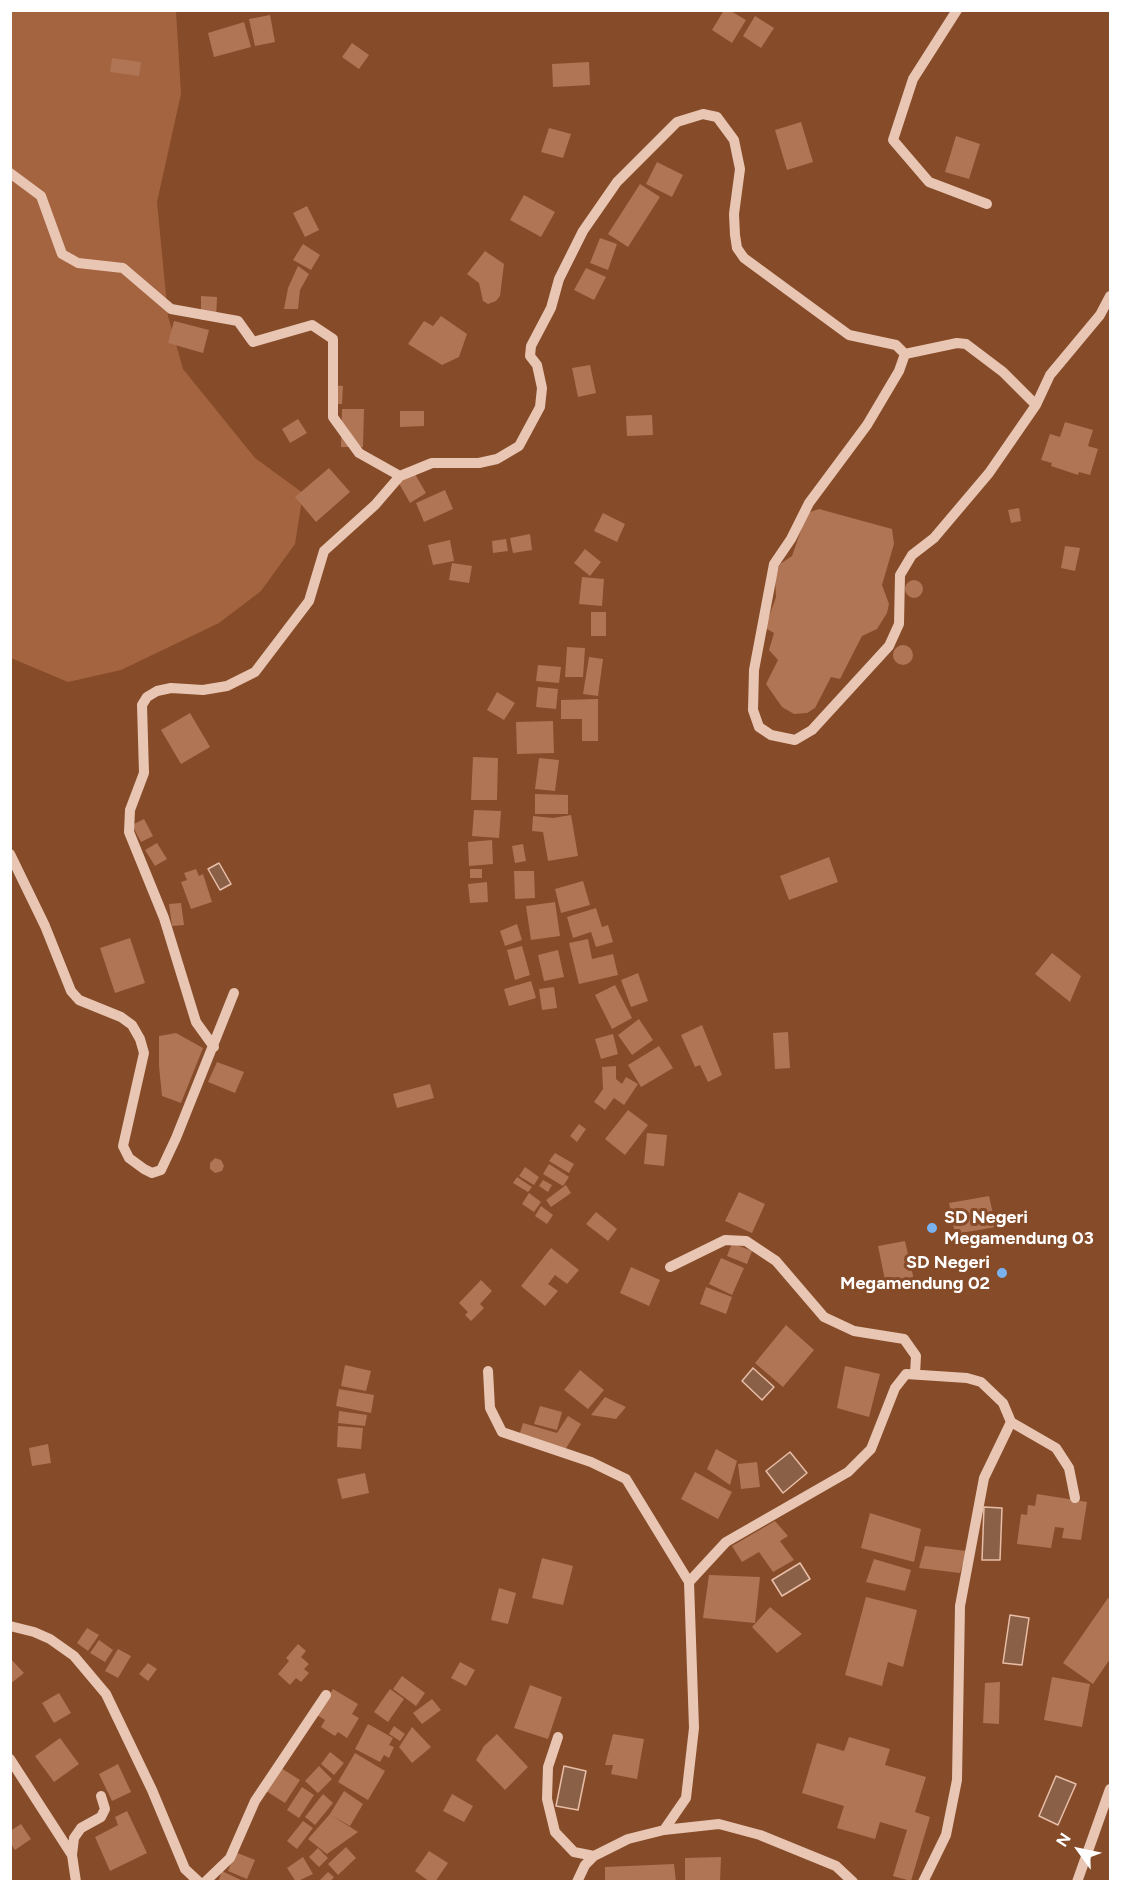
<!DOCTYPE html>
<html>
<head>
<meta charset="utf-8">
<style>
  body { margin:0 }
  #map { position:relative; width:1121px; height:1892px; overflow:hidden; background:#864b28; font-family:Figtree,sans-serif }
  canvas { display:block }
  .frame { position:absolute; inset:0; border:12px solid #fff; pointer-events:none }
  .north { position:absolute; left:1049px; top:1820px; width:60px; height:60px; -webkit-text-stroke:4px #864b28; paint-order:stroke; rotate:303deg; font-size:16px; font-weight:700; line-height:24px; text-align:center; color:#fff }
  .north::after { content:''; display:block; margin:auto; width:21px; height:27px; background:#fff; clip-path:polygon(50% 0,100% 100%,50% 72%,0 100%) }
</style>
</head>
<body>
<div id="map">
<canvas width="1121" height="1892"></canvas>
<div class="frame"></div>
<div class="north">N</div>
</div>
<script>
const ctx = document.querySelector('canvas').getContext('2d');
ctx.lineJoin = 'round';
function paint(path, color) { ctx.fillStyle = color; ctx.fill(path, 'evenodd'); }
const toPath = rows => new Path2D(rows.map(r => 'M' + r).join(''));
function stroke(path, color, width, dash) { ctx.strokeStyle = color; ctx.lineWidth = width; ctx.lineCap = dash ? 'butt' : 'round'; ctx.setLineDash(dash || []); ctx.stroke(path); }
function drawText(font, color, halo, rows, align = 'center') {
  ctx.font = font + ' Figtree,sans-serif'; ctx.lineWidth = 6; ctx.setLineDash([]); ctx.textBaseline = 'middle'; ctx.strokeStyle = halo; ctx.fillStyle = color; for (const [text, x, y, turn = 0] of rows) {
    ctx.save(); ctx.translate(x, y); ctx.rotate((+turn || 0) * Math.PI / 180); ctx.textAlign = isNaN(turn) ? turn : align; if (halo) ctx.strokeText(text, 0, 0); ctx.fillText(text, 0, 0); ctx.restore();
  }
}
paint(toPath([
  [10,11,176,11,181,94,157,202,168,316,183,369,255,458,303,493,295,544,261,591,219,623,121,670,68,682,11,658]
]), '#a46440');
const water = toPath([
  [219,863,231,884,220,890,208,869,219,863],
  [753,1368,774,1387,762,1400,742,1381,753,1368],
  [790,1452,807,1473,783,1493,766,1471,790,1452],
  [984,1507,1002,1508,1000,1560,982,1560,984,1507],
  [800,1563,810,1579,782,1596,772,1580,800,1563],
  [1010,1615,1029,1618,1022,1665,1003,1663,1010,1615],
  [564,1766,586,1771,578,1810,556,1806,564,1766],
  [1056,1776,1076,1784,1058,1825,1039,1816,1056,1776]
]);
paint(water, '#8a6047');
stroke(water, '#e8bea8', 1.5);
paint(toPath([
  [724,10,729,10,746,20,732,43,712,30],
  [270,15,275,42,255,46,249,19],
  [755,16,774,28,761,48,743,36],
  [244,22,251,47,214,57,208,33],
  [352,43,369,55,359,69,342,57],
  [112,58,141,62,139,76,110,72],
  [589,62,590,85,553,87,552,64],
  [801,122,813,162,787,170,775,130],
  [549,128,571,134,563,158,541,152],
  [956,136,980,144,969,179,945,172],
  [657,162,683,175,672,197,646,184],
  [640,184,660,197,628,247,608,234],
  [524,195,555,212,541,237,510,220],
  [307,206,319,230,305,237,293,213],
  [600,238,617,244,608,270,590,263],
  [303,244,320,255,311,270,293,260],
  [485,251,504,264,500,296,496,301,488,304,483,301,479,283,467,274],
  [298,266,309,274,300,290,298,309,284,309,288,288],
  [586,268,606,277,594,300,574,290],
  [201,296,217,297,216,320,201,320],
  [441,316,467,334,459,357,442,365,408,344,424,321,433,326],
  [174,321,209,330,203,353,168,343],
  [590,365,596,393,578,397,572,368],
  [333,385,343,386,342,404,331,404],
  [342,409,364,409,363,447,341,447],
  [400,411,424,411,424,426,400,427],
  [652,415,653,435,627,436,626,416],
  [298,419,307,433,290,443,282,429],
  [1065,422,1093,430,1088,446,1098,449,1090,475,1079,472,1078,475,1051,466,1052,463,1041,460,1050,434,1060,437],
  [329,468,350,492,316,522,295,497],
  [412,469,426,493,410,503,396,478],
  [445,490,453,509,424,522,416,503],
  [1019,508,1021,521,1011,523,1008,510],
  [819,509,892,529,894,544,882,585,889,604,887,613,877,629,862,636,840,679,831,677,815,708,807,713,794,714,782,707,766,684,778,660,769,650,774,633,765,628,776,597,775,578,780,564,792,556,807,513],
  [603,513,625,524,617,542,594,531],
  [530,534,532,550,513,553,510,538],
  [506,539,508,551,493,553,492,541],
  [450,540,454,561,433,565,428,545],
  [1065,546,1080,548,1075,571,1061,568],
  [585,549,601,562,590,576,574,563],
  [452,563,472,566,469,583,449,580],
  [582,577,604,579,602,606,579,604],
  '905 589a9 9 0 1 1 18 0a9 9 0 1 1-18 0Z',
  [591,612,606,612,606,636,591,636],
  '893 655a10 10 0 1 1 20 0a10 10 0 1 1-20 0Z',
  [567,647,585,648,583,677,565,677],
  [589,657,603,659,598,696,583,694],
  [538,665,561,667,559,683,536,681],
  [538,687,558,689,556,709,536,707],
  [497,692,515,703,504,720,487,710],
  [598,699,598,741,582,741,582,719,561,719,561,700],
  [190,713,210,747,181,764,161,730],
  [553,721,554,753,517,754,516,722],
  [473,757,498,758,497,800,471,800],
  [539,758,559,760,555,791,535,789],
  [535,794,568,795,568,814,535,814],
  [474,810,501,811,499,838,472,836],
  [571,815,578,856,548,861,543,832,532,831,533,816,553,818],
  [144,819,153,836,141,842,132,825],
  [492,840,493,864,469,866,468,842],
  [157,843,167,859,155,866,145,850],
  [523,844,526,861,515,863,512,846],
  [829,857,838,882,789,900,780,876],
  [196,869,199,876,203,874,212,902,191,909,181,882,187,880,184,873],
  [470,869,482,869,482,878,470,878],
  [514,871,534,871,535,898,515,899],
  [583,881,590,905,561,913,555,889],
  [487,882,488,902,470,903,468,884],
  [555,902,560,936,531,940,526,906],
  [181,903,184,925,172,926,169,904],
  [596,908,602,927,608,925,613,942,596,947,591,932,573,938,567,917],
  [517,924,522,940,505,946,500,931],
  [130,938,145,983,115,993,100,948],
  [588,939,592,959,613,954,618,975,579,984,569,943],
  [522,946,530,975,515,980,507,950],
  [558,950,564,977,544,981,538,955],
  [1052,953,1081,976,1070,1002,1035,974],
  [638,973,648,1001,631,1007,621,980],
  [531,981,536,998,509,1006,504,989],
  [615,985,632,1018,612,1029,595,995],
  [554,987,557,1008,542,1010,539,989],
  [639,1019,653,1040,632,1055,618,1035],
  [702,1025,722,1075,708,1082,700,1065,695,1067,681,1035],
  [788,1032,790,1068,775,1069,773,1033],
  [176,1033,203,1048,181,1103,162,1096,159,1066,159,1036],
  [613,1034,618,1054,601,1059,595,1039],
  [659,1046,673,1068,641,1087,628,1065],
  [217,1062,244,1072,235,1093,208,1082],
  [616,1066,616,1079,622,1084,626,1077,638,1084,624,1105,614,1098,605,1110,594,1102,603,1089,602,1067],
  [430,1084,434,1098,397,1108,393,1094],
  [628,1110,648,1125,625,1155,605,1139],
  [579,1124,586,1129,577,1142,570,1136],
  [647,1133,667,1135,664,1166,644,1164],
  [555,1153,574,1164,569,1173,549,1161],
  [215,1158,221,1160,224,1166,222,1171,215,1173,210,1169,210,1163],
  [549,1164,569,1177,563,1186,543,1174],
  [525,1167,539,1177,534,1185,519,1176],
  [517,1177,532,1187,528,1192,513,1183],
  [543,1180,552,1185,548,1192,539,1186],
  [566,1185,571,1193,551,1207,546,1200],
  [739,1192,765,1204,752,1233,725,1221],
  [529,1193,541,1202,534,1212,522,1204],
  [989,1196,996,1227,955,1234,949,1203],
  [541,1206,553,1215,547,1224,535,1216],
  [596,1212,617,1229,608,1241,586,1224],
  [905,1241,914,1280,886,1285,878,1246],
  [732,1243,752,1251,747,1264,727,1256],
  [551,1248,579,1270,567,1284,555,1275,548,1284,558,1291,545,1306,521,1286],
  [721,1258,744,1268,732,1295,709,1284],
  [631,1267,660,1280,649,1306,620,1293],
  [481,1280,492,1291,480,1304,484,1308,471,1321,465,1315,468,1312,459,1303],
  [706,1287,732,1297,726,1314,700,1304],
  [786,1325,814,1350,783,1387,755,1363],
  [345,1365,371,1371,366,1391,341,1386],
  [845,1366,880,1374,869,1417,837,1408],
  [580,1370,604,1390,588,1409,564,1390],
  [339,1389,374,1395,371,1413,336,1406],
  [605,1397,626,1407,616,1419,591,1415],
  [540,1406,562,1412,557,1430,534,1424],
  [339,1411,367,1415,365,1426,338,1423],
  [568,1416,581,1424,565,1450,519,1436,523,1423,557,1433],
  [338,1426,363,1428,361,1449,337,1447],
  [48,1444,51,1463,32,1466,29,1448],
  [716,1449,737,1461,730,1485,707,1469],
  [757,1462,760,1487,741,1489,738,1464],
  [695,1472,732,1492,718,1519,681,1499],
  [365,1473,369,1493,342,1499,337,1479],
  [1037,1494,1087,1502,1081,1540,1062,1538,1064,1528,1055,1527,1051,1548,1017,1544,1021,1514,1027,1515,1028,1505,1035,1506],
  [870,1513,921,1529,914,1562,861,1548],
  [775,1521,788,1536,780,1541,794,1560,773,1572,759,1552,742,1562,732,1546],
  [925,1546,967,1551,960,1573,919,1568],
  [542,1558,573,1566,563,1605,532,1598],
  [874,1559,911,1570,905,1591,866,1582],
  [709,1575,760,1577,755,1623,703,1618],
  [499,1588,516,1593,508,1624,491,1620],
  [866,1597,917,1610,903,1667,888,1662,882,1686,845,1675],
  [1108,1598,1110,1599,1110,1659,1093,1684,1063,1663],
  [770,1607,802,1634,777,1653,752,1627],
  [87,1628,99,1635,88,1651,77,1643],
  [99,1640,113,1650,105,1662,90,1653],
  [298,1644,306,1651,301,1657,309,1664,304,1669,309,1673,301,1682,296,1678,290,1685,278,1674,289,1661,286,1658],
  [118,1649,131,1656,118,1678,105,1671],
  [10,1658,24,1673,10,1684],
  [460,1662,475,1670,466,1686,451,1678],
  [148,1663,157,1669,148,1681,139,1674],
  [402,1676,425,1693,416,1706,393,1689],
  [1052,1677,1090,1684,1082,1727,1044,1720],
  [1000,1682,999,1724,983,1723,985,1683],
  [530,1685,562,1697,548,1739,514,1728],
  [333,1689,358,1704,352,1714,359,1718,347,1738,338,1732,335,1736,321,1727,325,1720,317,1715],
  [390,1689,404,1699,388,1722,374,1712],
  [59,1693,71,1713,54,1723,42,1703],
  [432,1699,441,1710,422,1724,413,1713],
  [368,1724,393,1738,389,1745,394,1747,389,1758,384,1755,380,1762,355,1749],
  [394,1726,405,1734,400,1741,389,1734],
  [412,1727,431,1747,412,1763,399,1747],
  [497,1734,528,1767,505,1790,476,1760,484,1746],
  [613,1734,644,1739,637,1779,611,1774,613,1765,605,1765],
  [849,1737,890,1749,885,1765,926,1777,915,1812,930,1817,911,1881,893,1876,907,1830,880,1822,875,1839,837,1828,844,1806,802,1793,817,1743,844,1751],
  [60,1738,79,1764,54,1782,35,1756],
  [330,1752,344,1763,334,1775,321,1764],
  [355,1753,385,1771,368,1800,338,1782],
  [118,1764,131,1792,112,1801,99,1774],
  [319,1766,332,1779,318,1793,305,1781],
  [281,1768,300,1780,285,1803,266,1791],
  [302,1787,314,1795,299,1818,287,1810],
  [344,1791,363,1804,350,1826,331,1815,358,1832,327,1854,308,1839,330,1814],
  [323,1794,333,1803,315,1825,305,1817],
  [452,1794,473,1806,464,1822,443,1811],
  [127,1811,147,1853,110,1871,95,1837,118,1825,115,1817],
  [303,1821,313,1828,297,1849,287,1841],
  [21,1824,31,1839,15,1850,10,1843,10,1831],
  [346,1847,356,1858,338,1875,328,1864],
  [318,1848,328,1858,319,1867,309,1857],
  [429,1851,448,1863,435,1882,430,1882,415,1871],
  [235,1852,255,1860,247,1879,228,1871],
  [303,1857,313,1874,296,1882,287,1868],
  [721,1857,720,1882,685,1882,685,1858],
  [674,1864,676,1882,605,1882,605,1867],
  [222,1871,245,1882,218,1882],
  [328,1872,334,1877,330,1882,318,1882]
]), '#af7555');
stroke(toPath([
  [957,10,913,79,893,140,929,182,987,204],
  [10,173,41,196,62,254,78,263,123,268,171,309,238,321,253,342,312,325,333,339,333,417,359,453,400,476],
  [905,354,957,343,966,344,1003,372,1036,405],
  [10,854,45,926,71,991,79,1000,121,1017,132,1025,140,1039,144,1053,123,1146,129,1158,144,1169,152,1173,161,1170,176,1138,234,993],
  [214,1047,196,1022,164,918,129,832,130,810,144,773,142,705,147,697,157,691,171,688,203,690,227,686,255,672,309,601,324,551,375,505,400,476,432,463,479,463,497,459,519,446,540,407,542,388,537,365,530,356,531,346,551,308,559,279,583,231,617,182,677,122,703,114,717,117,734,140,740,169,734,214,735,235,737,248,744,258,849,335,896,345,905,354,899,371,867,425,809,503,791,539,774,564,754,670,753,710,759,727,771,735,795,740,812,730,889,646,899,624,900,575,912,555,934,538,989,473,1036,405,1050,375,1100,315,1110,296],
  [670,1267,725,1240,746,1241,776,1261,824,1317,854,1331,904,1339,916,1356,915,1374],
  [488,1371,490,1408,502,1432,591,1462,626,1479,689,1582],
  [10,1626,34,1632,50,1639,74,1656,106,1694,152,1790,185,1869,199,1882],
  [558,1737,548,1767,547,1799,555,1832,574,1852,594,1856],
  [10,1759,72,1855],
  [664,1830,686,1798,694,1728,689,1582,726,1542,848,1472,871,1449,895,1388,906,1374,967,1378,981,1382,1003,1403,1011,1422,1056,1448,1069,1468,1075,1498],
  [76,1882,72,1855,74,1838,81,1828,101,1817,105,1809,101,1796],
  [205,1882,230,1858,255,1801,326,1695],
  [577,1882,585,1865,594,1856,628,1839,664,1830,719,1824,760,1835,836,1866,853,1882],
  [923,1882,946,1835,957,1780,960,1606,984,1478,1011,1422],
  [1077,1882,1110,1789]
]), '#e8c6b3', 10);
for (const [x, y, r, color] of [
  [932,1228,6,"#7ab2ef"],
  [1002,1273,6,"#7ab2ef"]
]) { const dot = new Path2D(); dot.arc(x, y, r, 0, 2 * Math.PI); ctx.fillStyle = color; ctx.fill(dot); stroke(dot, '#864b28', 2); }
drawText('bold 18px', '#fff', '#864b28', [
  ["SD Negeri",944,1218],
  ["Megamendung 03",944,1239],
  ["SD Negeri",990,1263,"right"],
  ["Megamendung 02",990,1284,"right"]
], 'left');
</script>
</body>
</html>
